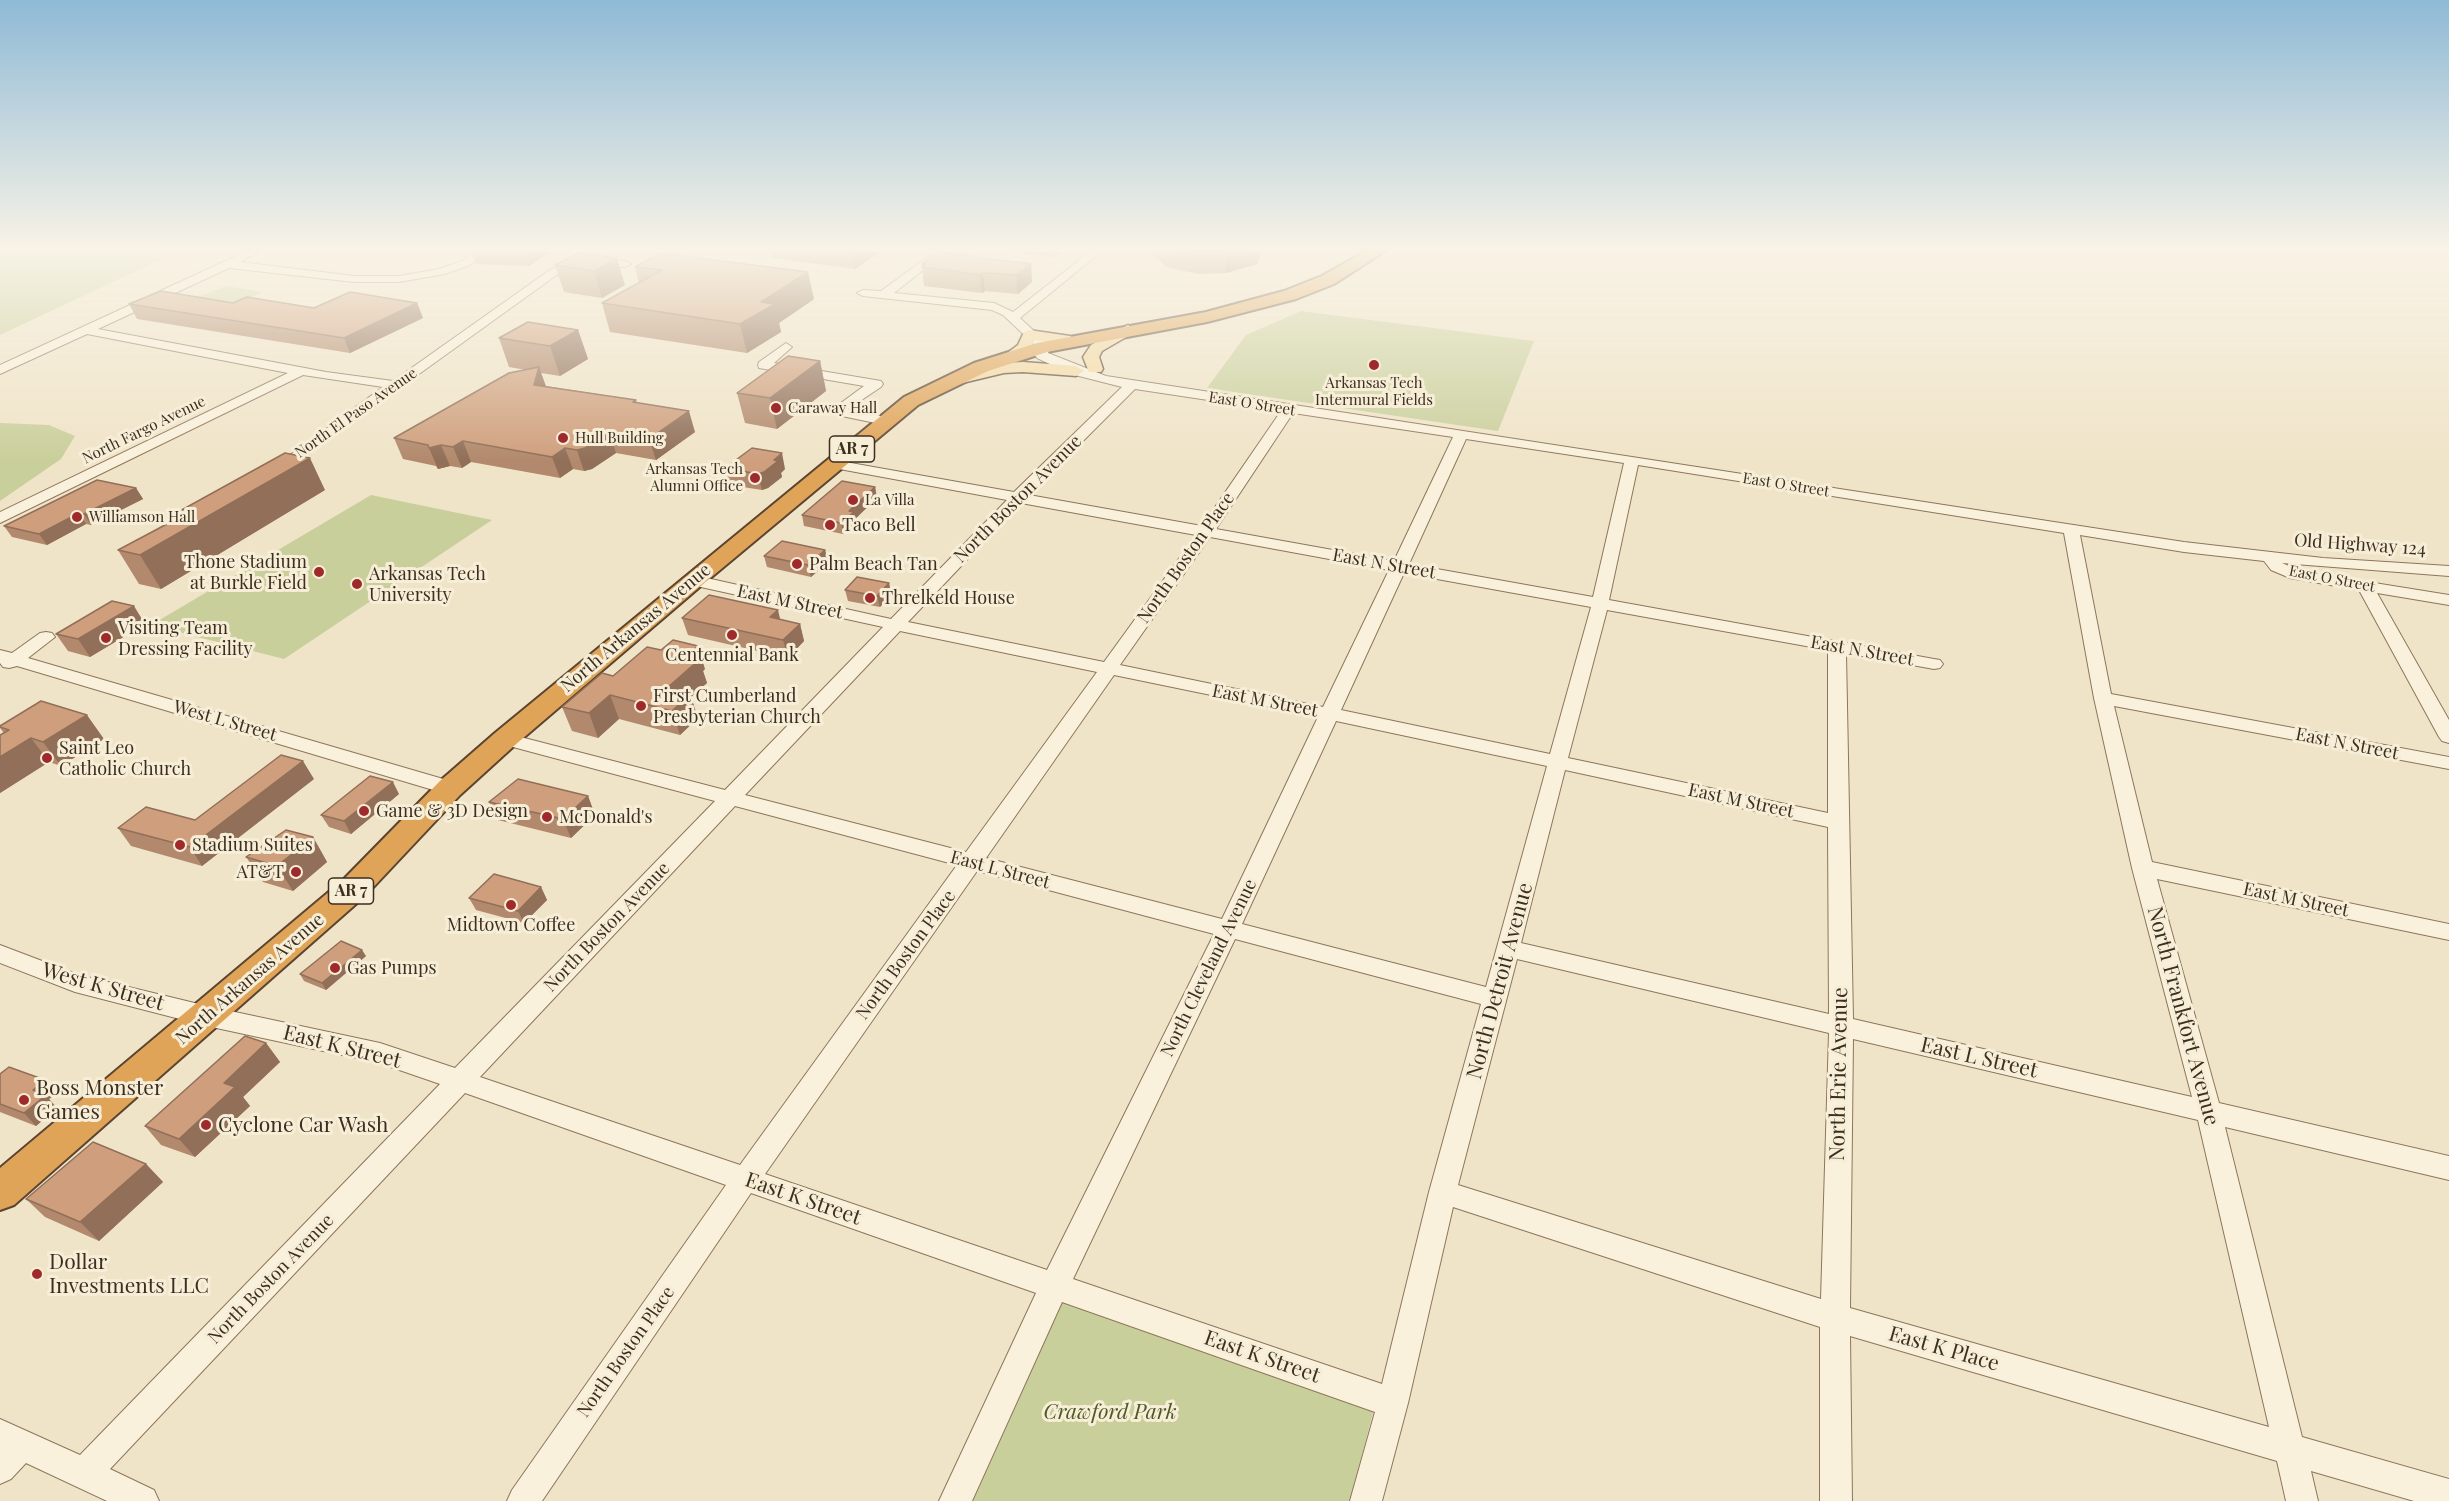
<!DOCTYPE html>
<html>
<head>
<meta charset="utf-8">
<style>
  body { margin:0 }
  canvas { display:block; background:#f0e4c8 }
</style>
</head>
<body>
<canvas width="2449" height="1501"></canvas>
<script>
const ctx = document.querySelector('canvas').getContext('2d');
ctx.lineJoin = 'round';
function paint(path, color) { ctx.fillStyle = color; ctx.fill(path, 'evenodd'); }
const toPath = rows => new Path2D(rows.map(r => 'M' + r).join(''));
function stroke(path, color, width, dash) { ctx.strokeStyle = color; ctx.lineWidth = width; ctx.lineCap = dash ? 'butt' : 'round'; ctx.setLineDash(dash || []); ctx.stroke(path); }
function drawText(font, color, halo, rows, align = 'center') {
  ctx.font = font + ' "Playfair Display",serif'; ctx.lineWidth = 6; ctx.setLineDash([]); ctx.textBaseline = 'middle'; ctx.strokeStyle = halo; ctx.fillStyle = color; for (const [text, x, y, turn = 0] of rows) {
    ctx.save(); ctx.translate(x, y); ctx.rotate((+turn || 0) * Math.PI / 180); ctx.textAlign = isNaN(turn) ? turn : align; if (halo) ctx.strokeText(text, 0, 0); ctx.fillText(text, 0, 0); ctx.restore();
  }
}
paint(toPath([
  [0,251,179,251,0,335],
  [226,286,263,292,236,304,198,297],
  [1301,311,1534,341,1498,431,1207,388,1246,335],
  [0,423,49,425,75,436,61,459,0,501],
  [371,495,492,520,284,659,151,625],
  [1062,1302,1374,1409,1350,1501,970,1501]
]), '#c9cf9b');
const minor = toPath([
  [247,251,260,251,240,262,354,276,399,276,439,269,462,261,478,251,490,251,470,265,445,274,399,282,354,282,229,268,98,329,326,372,393,381,550,270,580,258,625,261,631,264,625,267,581,264,558,274,294,464,284,464,282,461,383,387,303,375,0,523,0,512,288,373,87,334,0,374,0,365,247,251],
  [936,251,947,251,894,293,994,303,1013,312,1091,251,1102,251,1020,318,1048,344,1050,347,1048,353,1106,376,2184,542,2323,558,2449,566,2449,576,2282,563,2300,571,2449,595,2449,605,2377,593,2449,720,2449,743,2442,741,2439,737,2359,590,2290,578,2271,570,2264,561,2184,552,2080,535,2111,694,2449,757,2449,769,2114,706,2152,862,2449,924,2449,940,2157,879,2219,1103,2449,1156,2449,1180,2225,1127,2302,1437,2449,1479,2449,1501,2414,1501,2311,1471,2318,1501,2286,1501,2277,1461,1850,1336,1852,1501,1820,1501,1820,1327,1453,1207,1408,1403,1382,1501,1350,1501,1375,1412,1062,1302,972,1501,939,1501,1036,1293,751,1193,542,1501,507,1501,512,1490,726,1185,465,1093,110,1469,154,1490,159,1501,107,1501,26,1463,11,1479,0,1484,0,1419,80,1455,440,1084,379,1063,207,1026,75,992,0,963,0,945,79,975,207,1006,380,1043,455,1068,715,801,498,743,495,739,498,735,505,733,725,790,883,627,687,584,685,580,687,576,693,575,891,619,1007,500,834,468,829,467,827,464,829,461,834,460,1014,492,1122,387,1071,374,1037,358,1035,355,1037,347,1003,315,992,310,863,296,857,293,863,290,881,291,936,251],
  [1135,389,1281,411,1202,526,1029,495,1135,389],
  [1293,413,1453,437,1394,561,1216,529,1293,413],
  [1466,439,1624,463,1593,597,1409,564,1466,439],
  [1638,465,2064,533,2094,698,2132,868,2192,1097,1853,1019,1846,653,1934,669,1940,668,1943,664,1940,660,1934,659,1609,600,1638,465],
  [1021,503,1196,535,1104,662,908,622,1021,503],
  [1210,537,1389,570,1323,707,1120,665,1210,537],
  [1404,573,1591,607,1550,754,1341,710,1404,573],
  [1607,610,1828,650,1828,813,1568,758,1607,610],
  [900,631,1097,672,966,852,745,795,900,631],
  [1114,675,1318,717,1222,919,986,858,1114,675],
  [1336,721,1547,766,1486,987,1242,924,1336,721],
  [1565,770,1828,827,1829,1014,1521,943,1565,770],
  [735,806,957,865,740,1165,480,1077,735,806],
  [977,871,1214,934,1047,1270,765,1174,977,871],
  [1235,939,1481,1004,1429,1192,1382,1384,1073,1279,1235,939],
  [1517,959,1829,1033,1821,1299,1458,1185,1517,959],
  [1853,1039,2198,1120,2269,1427,1850,1308,1853,1039],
  [786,343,792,347,774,363,881,381,883,384,881,387,848,409,890,418,892,421,890,424,885,425,837,415,830,411,864,386,759,368,758,365,759,362,786,343],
  [46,632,52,633,55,637,28,658,457,783,460,788,457,793,450,795,17,666,9,668,3,667,0,663,0,650,12,653,40,633,46,632]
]);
const major = toPath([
  [1128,325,1136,330,1133,333,1102,351,1099,357,1103,369,1101,372,1089,372,1083,357,1091,345,1128,325],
  [1029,330,1070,336,1078,341,1070,346,1035,340,1030,350,1018,360,1006,360,1004,357,1006,354,1018,345,1024,332,1029,330],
  [1023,362,1076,366,1084,371,1076,376,1023,372,1004,373,958,384,950,379,952,376,1004,363,1023,362]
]);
const highway = toPath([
  [1366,251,1385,251,1334,284,1296,299,1207,322,1047,352,988,371,918,405,702,585,515,745,460,795,365,896,14,1205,0,1210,0,1168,343,880,440,781,495,733,904,397,974,363,1037,343,1206,312,1284,291,1322,276,1366,251]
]);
stroke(minor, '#8d765c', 2);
stroke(major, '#5b4430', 3);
stroke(highway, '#5b4430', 4);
paint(minor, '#faf1dc');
paint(major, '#f3d9a0');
paint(highway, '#e0a458');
paint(toPath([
  [471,251,551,251,529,266,476,264],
  [770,251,880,251,880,252,855,269,772,258],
  [1003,251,1061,251,1054,257],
  [1150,251,1261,251,1261,254,1257,264,1226,273,1199,274,1174,269,1165,266,1150,252],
  [579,253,625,285,602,298,564,292,555,265],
  [660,253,814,299,779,323,781,332,747,353,610,332,602,303,639,283,635,267],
  [922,264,1031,264,1032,282,1018,294,985,291,982,293,924,286,922,267,923,266],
  [233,303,314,308,417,303,423,318,350,353,137,319,129,304],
  [578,330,588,359,560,376,541,373,546,386,636,400,637,403,695,432,656,460,616,453,592,469,584,471,573,469,560,478,471,462,462,468,450,466,438,469,436,466,403,459,394,438,526,370,509,367,499,338],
  [820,361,826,391,777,429,745,423,737,393],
  [725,468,785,469,781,473,782,477,768,488,762,490,730,485],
  [875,487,877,498,855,519,856,523,843,534,804,526,802,515],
  [136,488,143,499,91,525,86,524,47,545,12,537,4,526],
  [325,490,161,589,139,584,118,550,164,525,163,523,179,514,178,512],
  [825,550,828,562,811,577,767,567,764,556],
  [889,583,891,595,880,607,848,601,845,590],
  [682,618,780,620,800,624,804,641,788,658,688,635],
  [145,624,90,657,68,651,56,634],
  [705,669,703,671,707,683,691,697,698,718,680,735,619,719,598,738,572,731,562,707],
  [0,726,104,739,61,766,49,762,0,793,0,735,4,733,0,728],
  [314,779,202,866,131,846,118,828,195,820],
  [399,794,351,834,329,827,321,815],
  [588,796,595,815,571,838,498,820,489,802],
  [313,837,327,862,293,891,263,882,246,857],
  [541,887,547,900,524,923,476,910,469,898],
  [366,956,326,990,304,981,300,974],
  [266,1043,280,1062,243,1097,250,1106,195,1157,161,1145,145,1126],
  [0,1074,45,1080,57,1093,49,1099,57,1108,36,1126,0,1112],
  [146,1164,163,1182,99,1241,45,1217,26,1199]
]), '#b2896c');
paint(toPath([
  [524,251,551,251,529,266],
  [852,251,880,251,880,252,855,269],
  [1054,251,1061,251,1054,257],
  [1241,251,1261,251,1261,254,1257,264,1226,273,1226,255],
  [617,258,625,285,602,298,594,271],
  [1031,264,1032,282,1018,294,1016,275],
  [808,272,814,299,779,323,781,332,747,353,740,324,761,302],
  [983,273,985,291,982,293,980,275],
  [417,303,423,318,350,353,344,338],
  [578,330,588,359,560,376,550,346],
  [820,361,826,391,777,429,770,398],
  [539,367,546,387,534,385],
  [689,411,695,432,656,460,649,439],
  [609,432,616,453,592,469,584,471,577,450],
  [463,441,471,462,462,468,453,447],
  [441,445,450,466,438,469,429,448],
  [565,448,573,469,560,478,552,457],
  [782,453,785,469,781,473,782,477,768,488,762,490,758,474],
  [310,458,325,490,161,589,140,555],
  [875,487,877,498,855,519,856,523,843,534,841,523,849,511],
  [136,488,143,499,91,525,84,514],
  [79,513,86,524,47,545,39,534],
  [825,550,828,562,811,577,808,565],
  [889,583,891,595,880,607,877,596],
  [134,606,145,624,90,657,78,639],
  [778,610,782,627,770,617],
  [800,624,804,641,788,658,783,640],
  [698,646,705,669,703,671,707,683,691,697,698,718,680,735,672,711,667,688,686,656],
  [610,695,619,719,598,738,589,713],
  [87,715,104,739,61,766,43,742],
  [31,738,49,762,0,793,0,757],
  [303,761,314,779,202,866,190,847],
  [393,782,399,794,351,834,344,821],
  [588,796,595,815,571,838,563,819],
  [313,837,327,862,293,891,277,866],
  [541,887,547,900,524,923,518,911],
  [362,950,366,956,326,990,322,983],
  [266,1043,280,1062,243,1097,250,1106,195,1157,179,1139,224,1083],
  [45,1080,57,1093,49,1099,57,1108,36,1126,24,1113,33,1090],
  [146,1164,163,1182,99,1241,80,1222]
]), '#916f58');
const building = toPath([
  [1172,251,1241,251,1226,255,1198,256,1172,251],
  [938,252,1031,264,1016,275,983,273,980,275,922,267,926,264,922,264,938,252],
  [579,253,617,258,594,271,555,265,579,253],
  [660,253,808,272,761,302,775,304,740,324,602,303,662,270,635,267,660,253],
  [161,291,233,303,247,297,314,308,350,292,417,303,344,338,129,304,161,291],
  [528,322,578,330,550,346,499,338,528,322],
  [788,356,820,361,770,398,737,393,788,356],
  [539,367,534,385,636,400,633,402,689,411,649,439,609,432,585,448,577,450,565,448,552,457,463,441,453,447,441,445,429,448,428,445,394,438,509,373,539,367],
  [752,448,782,453,774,460,778,461,764,472,758,474,725,468,752,448],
  [285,453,310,458,140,555,118,550,167,524,163,523,181,513,178,512,285,453],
  [97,480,136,488,84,514,79,513,39,534,4,526,97,480],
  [842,481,875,487,849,511,854,512,841,523,802,515,842,481],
  [782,541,825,550,808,565,764,556,782,541],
  [857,577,889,583,877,596,845,590,857,577],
  [709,595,778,610,770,617,800,624,783,640,682,618,709,595],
  [112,601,134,606,78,639,56,634,112,601],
  [673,640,698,646,686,656,700,659,667,688,690,694,672,711,610,695,589,713,562,707,602,673,613,676,647,647,661,650,673,640],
  [41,701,87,715,43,742,31,738,0,757,0,735,9,730,0,727,0,726,41,701],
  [281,755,303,761,190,847,118,828,146,807,195,820,281,755],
  [370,776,393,782,344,821,321,815,370,776],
  [518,779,588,796,563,819,489,802,518,779],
  [286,830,313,837,277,866,246,857,286,830],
  [494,874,541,887,518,911,469,898,494,874],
  [341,941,362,950,322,983,300,974,341,941],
  [245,1036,266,1043,224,1083,235,1087,179,1139,145,1126,245,1036],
  [9,1067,45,1080,33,1090,46,1095,24,1113,0,1104,0,1074,9,1067],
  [93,1142,146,1164,80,1222,26,1199,93,1142]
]);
paint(building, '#cf9f7d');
stroke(building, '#916f58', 1.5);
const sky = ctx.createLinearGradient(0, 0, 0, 461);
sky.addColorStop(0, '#8fbad6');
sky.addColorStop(0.54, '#f8f3e6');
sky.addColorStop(1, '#f8f3e600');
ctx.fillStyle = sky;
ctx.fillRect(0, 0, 2449, 461);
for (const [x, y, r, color] of [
  [1374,365,6,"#9e2a2b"],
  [776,408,6,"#9e2a2b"],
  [563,438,6,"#9e2a2b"],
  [755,478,6,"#9e2a2b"],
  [853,500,6,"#9e2a2b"],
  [77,517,6,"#9e2a2b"],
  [830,525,6,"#9e2a2b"],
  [797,564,6,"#9e2a2b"],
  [319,572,6,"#9e2a2b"],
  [357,584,6,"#9e2a2b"],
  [870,598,6,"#9e2a2b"],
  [732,635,6,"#9e2a2b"],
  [106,638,6,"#9e2a2b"],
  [641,706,6,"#9e2a2b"],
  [47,758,6,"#9e2a2b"],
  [364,811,6,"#9e2a2b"],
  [547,817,6,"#9e2a2b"],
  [180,845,6,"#9e2a2b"],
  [296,872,6,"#9e2a2b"],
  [511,905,6,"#9e2a2b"],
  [335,968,6,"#9e2a2b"],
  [24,1100,6,"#9e2a2b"],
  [206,1125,6,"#9e2a2b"],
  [37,1274,6,"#9e2a2b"]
]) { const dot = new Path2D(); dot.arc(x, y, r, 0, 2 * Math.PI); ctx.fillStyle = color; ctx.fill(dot); stroke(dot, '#f7eed8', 2); }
drawText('15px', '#3d2e20', '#f7eed8', [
  ["Arkansas Tech",1374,383,"center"],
  ["Intermural Fields",1374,400,"center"],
  ["Caraway Hall",788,408],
  ["Hull Building",575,438],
  ["Arkansas Tech",743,469,"right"],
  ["Alumni Office",743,486,"right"],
  ["La Villa",865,500],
  ["Williamson Hall",89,517]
], 'left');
drawText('15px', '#3d2e20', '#f7eed8', [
  ["East O Street",1252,404,9],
  ["North El Paso Avenue",356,413,-35],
  ["North Fargo Avenue",144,430,-26],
  ["East O Street",1786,485,9],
  ["East O Street",2332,579,11]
]);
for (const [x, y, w] of [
  [852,449,45],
  [351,891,45]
]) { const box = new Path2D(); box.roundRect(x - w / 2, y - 13, w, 26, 4.5); ctx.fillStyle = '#f7eed8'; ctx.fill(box); stroke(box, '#3d2e20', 1.5); }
drawText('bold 16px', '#3d2e20', null, [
  ["AR 7",852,449],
  ["AR 7",351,891]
]);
drawText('18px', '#3d2e20', '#f7eed8', [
  ["North Boston Avenue",1018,499,-45],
  ["Old Highway 124",2360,545,4],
  ["North Boston Place",1186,558,-55],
  ["East N Street",1384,564,10],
  ["East M Street",790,602,12],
  ["North Arkansas Avenue",636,628,-40],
  ["East N Street",1862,651,10],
  ["East M Street",1265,701,11],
  ["West L Street",225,721,16],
  ["East N Street",2347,744,11],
  ["East M Street",1741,801,12],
  ["East L Street",1000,870,15],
  ["East M Street",2296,900,12],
  ["North Boston Avenue",607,927,-46],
  ["North Boston Place",906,955,-54],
  ["North Cleveland Avenue",1209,968,-64],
  ["North Arkansas Avenue",250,979,-41],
  ["North Boston Avenue",271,1279,-46],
  ["North Boston Place",626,1352,-55]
]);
drawText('18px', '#3d2e20', '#f7eed8', [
  ["Taco Bell",842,525],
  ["Thone Stadium",307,562,"right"],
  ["at Burkle Field",307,583,"right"],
  ["Palm Beach Tan",809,564],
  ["Arkansas Tech",369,574],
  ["University",369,595],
  ["Threlkeld House",882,598],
  ["Visiting Team",118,628],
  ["Dressing Facility",118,649],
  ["Centennial Bank",732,655,"center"],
  ["First Cumberland",653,696],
  ["Presbyterian Church",653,717],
  ["Saint Leo",59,748],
  ["Catholic Church",59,769],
  ["Game & 3D Design",376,811],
  ["McDonald's",559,817],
  ["Stadium Suites",192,845],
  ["AT&T",284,872,"right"],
  ["Midtown Coffee",511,925,"center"],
  ["Gas Pumps",347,968]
], 'left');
drawText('21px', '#3d2e20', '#f7eed8', [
  ["North Detroit Avenue",1500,981,-75],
  ["West K Street",103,987,16],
  ["North Frankfort Avenue",2183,1016,75],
  ["East K Street",342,1047,14],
  ["East L Street",1979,1058,13],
  ["North Erie Avenue",1839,1074,-89],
  ["East K Street",803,1199,19],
  ["East K Place",1944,1349,16],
  ["East K Street",1262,1357,19]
]);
drawText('21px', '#3d2e20', '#f7eed8', [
  ["Boss Monster",36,1088],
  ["Games",36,1112],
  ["Cyclone Car Wash",218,1125],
  ["Dollar",49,1262],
  ["Investments LLC",49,1286]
], 'left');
drawText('italic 21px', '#4d5a26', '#f7eed8', [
  ["Crawford Park",1110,1412]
]);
</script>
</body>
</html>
